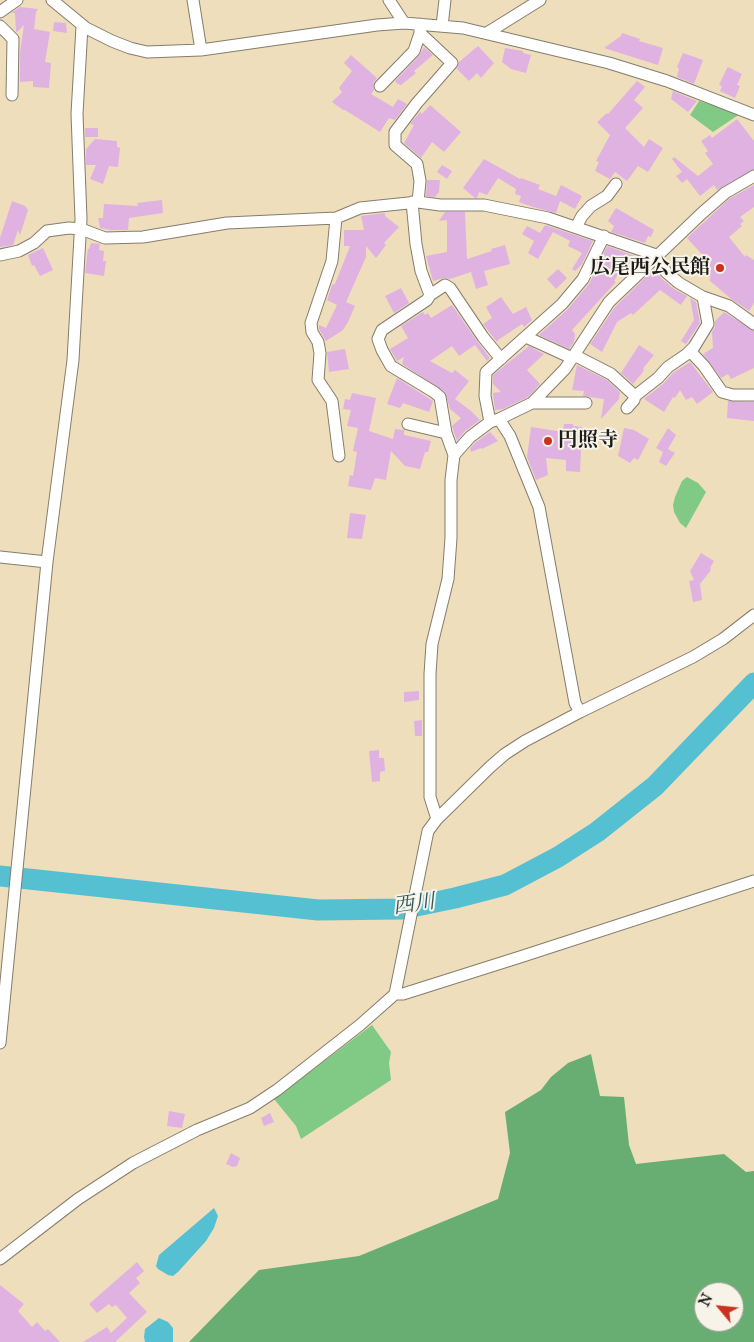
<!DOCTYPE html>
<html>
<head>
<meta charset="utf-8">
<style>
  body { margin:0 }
  #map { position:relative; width:754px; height:1342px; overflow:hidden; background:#eedebc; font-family:"IM FELL Great Primer",serif }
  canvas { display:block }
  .north { position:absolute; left:694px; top:1282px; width:50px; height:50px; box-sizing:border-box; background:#f7f3e8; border:1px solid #9f9d96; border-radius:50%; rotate:298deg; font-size:14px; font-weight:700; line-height:20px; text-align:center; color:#1c1c1c }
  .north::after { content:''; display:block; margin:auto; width:18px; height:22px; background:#c8321e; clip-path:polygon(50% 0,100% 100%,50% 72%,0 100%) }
</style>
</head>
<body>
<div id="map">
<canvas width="754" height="1342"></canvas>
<div class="north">N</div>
</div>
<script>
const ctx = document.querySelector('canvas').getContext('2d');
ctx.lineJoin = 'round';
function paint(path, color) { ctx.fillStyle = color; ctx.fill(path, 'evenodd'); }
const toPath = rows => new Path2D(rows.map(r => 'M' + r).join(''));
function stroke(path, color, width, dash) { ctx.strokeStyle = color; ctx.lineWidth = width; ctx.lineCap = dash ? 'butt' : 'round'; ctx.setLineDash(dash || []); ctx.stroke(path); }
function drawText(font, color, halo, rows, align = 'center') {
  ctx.font = font + ' "IM FELL Great Primer","Noto Serif JP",serif'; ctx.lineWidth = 4; ctx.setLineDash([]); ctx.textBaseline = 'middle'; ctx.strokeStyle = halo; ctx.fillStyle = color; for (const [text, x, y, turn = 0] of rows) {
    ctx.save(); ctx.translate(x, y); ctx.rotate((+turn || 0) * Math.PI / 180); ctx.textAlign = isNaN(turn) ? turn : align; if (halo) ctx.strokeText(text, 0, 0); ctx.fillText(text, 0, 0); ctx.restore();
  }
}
paint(toPath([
  [699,101,740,114,713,132,690,115],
  [687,477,698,483,706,492,686,528,680,523,674,512,673,505,675,497,682,481],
  [372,1025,391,1052,389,1063,391,1080,301,1139,296,1126,274,1099]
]), '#81ca86');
paint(toPath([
  [591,1054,600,1096,624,1097,629,1145,636,1164,724,1154,746,1172,754,1171,754,1342,189,1342,259,1270,359,1256,498,1199,510,1153,505,1112,541,1090,551,1077,568,1063],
  [704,1292,734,1292,734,1322,704,1322]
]), '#68ae73');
paint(toPath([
  [214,1208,218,1216,214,1228,206,1241,178,1272,173,1276,168,1275,158,1269,156,1266,159,1255],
  [159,1318,168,1322,173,1328,173,1342,145,1342,144,1337,145,1329]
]), '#56c0d3');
stroke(toPath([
  [0,876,318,910,402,909,455,898,505,885,558,857,597,832,655,786,754,683]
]), '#56c0d3', 21);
paint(toPath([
  [20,7,38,9,36,12,34,29,50,32,45,62,51,63,49,88,33,87,33,81,20,82,20,53,24,25,17,32,16,31,15,13,11,13],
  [54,22,66,23,67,33,53,31],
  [622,33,640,39,639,41,663,48,658,65,604,48,621,36],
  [478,46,494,63,481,78,477,73,469,81,457,69,459,62],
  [424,47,433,55,414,71,416,73,401,85,398,84,395,81,419,56],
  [505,48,523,51,523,53,531,55,526,73,511,69,502,62],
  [683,53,703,60,694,84,677,77,679,69,677,67],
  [351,55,377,78,373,84,374,90,371,94,393,107,398,99,407,104,395,120,389,118,380,132,345,110,343,110,332,102,342,92,339,88,352,71,344,63],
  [728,67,742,74,737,85,740,86,735,98,720,91,722,86,719,85,727,68],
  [637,81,645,87,634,100,643,108,625,128,644,147,649,139,663,148,648,172,638,166,627,181,615,172,610,179,595,171,599,162,596,161,610,135,597,122,607,113,608,114],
  [673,91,697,101,688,112,671,99],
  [430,105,461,132,444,152,432,142,421,158,404,143,414,125,410,124,420,112,422,114],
  [737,119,754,141,754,169,717,190,714,185,700,196,687,179,682,183,676,176,682,172,672,159,674,157,698,176,713,164,705,153,708,151,701,141,710,135,712,138],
  [85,128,98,128,98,137,85,137],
  [95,139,117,141,117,147,120,148,118,167,109,166,103,184,90,179,96,165,86,165,86,149],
  [484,159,520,179,521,178,540,185,538,189,556,196,561,185,582,196,575,209,560,201,556,213,533,207,519,202,521,196,515,194,516,189,498,178,487,195,479,192,477,198,475,198,463,188],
  [442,165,452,171,447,179,437,172],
  [427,180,440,180,439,192,435,197,426,196],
  [754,185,754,207,740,217,744,221,740,224,742,226,729,237,745,257,746,255,754,260,754,303,749,311,730,298,709,280,711,278,701,269,708,261,687,238,729,199],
  [162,200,163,213,129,218,128,230,111,230,100,228,98,218,103,218,104,204,138,206,137,203],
  [12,201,25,206,28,210,20,235,18,230,13,245,0,247,0,238],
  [616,208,654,230,651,237,648,236,645,243,611,232,614,226,608,221],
  [445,212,465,212,467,259,492,251,491,249,505,245,510,264,484,271,488,285,476,289,471,272,450,279,444,278,433,281,426,256,447,252,447,220,439,221],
  [385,213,385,216,399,227,384,243,386,245,376,258,366,246,366,257,346,302,355,306,348,322,343,330,326,341,319,329,319,325,326,328,337,305,327,300,332,285,335,284,350,246,344,246,344,230,364,230,361,216],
  [545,225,593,241,582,264,575,271,572,269,582,253,568,246,570,241,553,232,538,259,528,253,534,241,522,234,527,226,540,233],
  [91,243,100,244,99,250,104,251,103,261,106,261,104,276,85,273,88,249,89,249],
  [607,246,643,259,637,265,625,262,614,281,616,282,572,330,575,334,574,342,569,349,539,335,567,310,589,284],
  [43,248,53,270,40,276,34,265,32,266,28,255],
  [655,268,661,278,674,289,687,296,681,305,660,290,633,315,631,313,617,322,602,352,590,344,615,307],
  [558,269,567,278,556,289,547,279],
  [401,288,409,303,394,313,385,296],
  [501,297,513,314,526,307,532,320,524,327,522,324,498,340,497,342,483,324,492,318,486,307],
  [690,298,696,302,700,323,686,344,681,341,694,320],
  [452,305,477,341,490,358,487,361,475,345,459,356,452,346,430,361,452,373,455,370,469,381,455,399,471,411,480,420,465,431,457,441,452,426,461,418,450,409,445,392,402,364,404,357,397,361,390,349,408,338,401,326,423,312,425,315,428,313,431,318],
  [724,312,754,331,754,368,731,379,728,374,721,378,703,354,713,348,712,332,715,327,715,321],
  [639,345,654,355,644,367,643,372,633,384,621,373],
  [529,346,544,354,527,370,540,384,528,397,503,409,495,410,493,393,501,392,493,384,493,375],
  [345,349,349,369,329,372,327,352],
  [690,362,713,392,697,404,692,397,686,400,680,390,675,398,673,397,664,412,644,399,663,384,673,373],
  [577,365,607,380,620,392,619,399,601,419,604,399,583,396,584,391,572,390],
  [397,378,433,401,429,412,403,403,400,408,387,404],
  [352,393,376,398,369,431,393,439,395,429,404,430,404,435,431,441,428,452,425,452,420,469,405,466,391,451,386,480,375,478,371,490,348,486,350,475,353,476,357,452,353,451,358,428,347,426,351,410,343,409,345,399,350,400],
  [728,401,754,402,754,421,727,418],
  [564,424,573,424,573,426,582,427,580,472,566,471,566,460,546,458,548,475,536,480,527,457,531,427,563,432],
  [624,428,634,430,649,439,638,460,634,458,630,463,618,456],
  [668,428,676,435,668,449,675,453,666,466,659,462,663,452,656,448],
  [490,432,498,441,482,449,481,448,471,452,470,448,475,443],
  [350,513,366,515,362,539,347,538],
  [701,553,714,561,710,568,711,570,700,584,702,600,693,602,689,581,694,580,690,571],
  [419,691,419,700,404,702,404,692],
  [422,720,422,736,415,736,414,721],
  [379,750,379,758,384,758,385,771,380,772,380,781,372,782,369,751],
  [169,1111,185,1114,182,1128,167,1126],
  [270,1113,274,1122,264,1126,261,1118],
  [231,1153,240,1158,237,1166,233,1167,226,1164],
  [137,1262,144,1271,136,1278,140,1283,129,1293,147,1312,116,1341,117,1342,83,1342,107,1327,111,1333,127,1318,116,1305,112,1307,109,1304,97,1313,89,1304],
  [0,1285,24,1304,18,1311,32,1327,37,1322,45,1331,48,1329,60,1342,0,1342]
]), '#e0b2e1');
const street = toPath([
  [52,0,86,28,112,41,130,48,147,52,201,50,377,25,404,23,463,28,609,63,667,81,754,115],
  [193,0,201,50],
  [389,0,404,23],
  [0,12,17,0],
  [0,26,13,39,12,95],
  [442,26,445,0],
  [487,33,540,0],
  [380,86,414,51,420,33],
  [412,202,416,244,421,271,430,295,427,300,382,330,378,339,382,350,391,366,434,392,440,397,446,433,454,455],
  [418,202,420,181,417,164,395,145,395,132,417,103,452,63,420,33,420,24],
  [336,218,332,261,311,323,312,332,318,342,320,353,318,380,332,401,339,456],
  [576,227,582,216,591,206,607,196,616,184],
  [0,255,19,251,34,243,47,231,69,228,81,229,105,238,143,237,227,223,336,218,360,208,418,202,440,205,484,205,548,218,656,255,666,272,679,283,703,297,729,306,754,324],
  [430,295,445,285,450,288,483,337,501,359],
  [526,337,572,358],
  [690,351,704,366,722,392,733,395,754,395],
  [574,355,611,374,635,396],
  [532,403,586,403],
  [627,408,634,400,635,396,658,378,668,367,687,354,694,347,708,324,703,297],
  [499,419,510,436,539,507,575,703,580,712],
  [490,422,485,396,486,372,562,304,583,279,604,236],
  [408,424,446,433],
  [0,557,47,562],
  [437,819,430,797,430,674,432,644,448,579,451,538,451,480,454,455,470,437,490,422,499,419,532,403,565,369,609,302,701,214,725,193,754,176],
  [395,994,428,831,437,819,490,767,505,754,525,741,580,712,693,657,723,639,754,615],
  [0,1043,47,562,73,360,81,219,77,114,82,26],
  [0,1259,78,1199,133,1163,197,1130,250,1108,277,1090,360,1025,395,994,403,994,520,957,754,881]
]);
stroke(street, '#857d6c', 13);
stroke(street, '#fff', 11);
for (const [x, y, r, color] of [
  [720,268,5,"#c8321e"],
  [548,441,5,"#c8321e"]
]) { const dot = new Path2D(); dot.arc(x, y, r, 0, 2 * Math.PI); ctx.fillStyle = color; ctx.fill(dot); stroke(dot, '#f7f3e8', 2); }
drawText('bold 20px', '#1c1c1c', '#f7f3e8', [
  ["広尾西公民館",710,268],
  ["円照寺",558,441,"left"]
], 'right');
drawText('italic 21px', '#30555c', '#f7f3e8', [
  ["西川",414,905,-8]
]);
</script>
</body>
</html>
